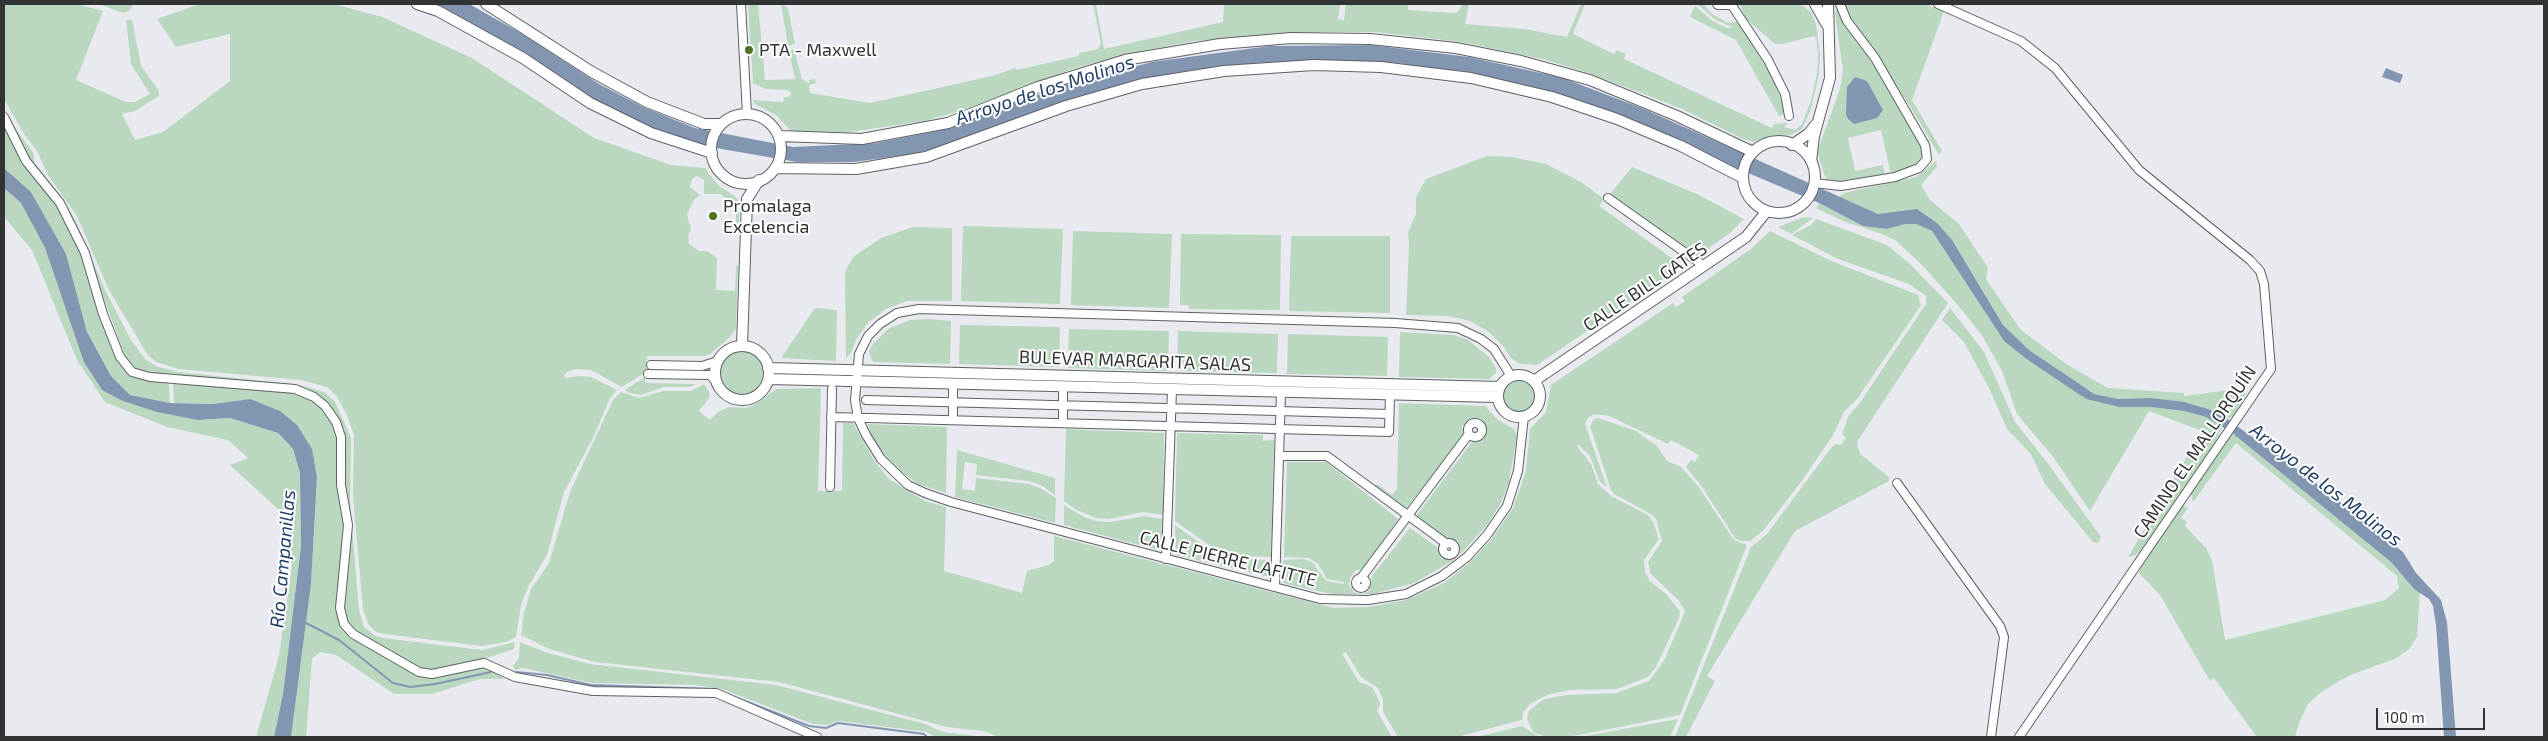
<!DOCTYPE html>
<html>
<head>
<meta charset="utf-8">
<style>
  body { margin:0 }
  #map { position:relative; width:2548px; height:741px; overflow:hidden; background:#e9eaf0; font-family:"Exo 2",sans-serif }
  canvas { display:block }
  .frame { position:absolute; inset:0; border:5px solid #323335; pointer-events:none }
  .scale { position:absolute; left:2376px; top:708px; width:109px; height:22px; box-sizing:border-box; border:2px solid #323335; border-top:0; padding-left:6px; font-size:15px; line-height:18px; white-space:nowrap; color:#323335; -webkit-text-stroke:4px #fff; paint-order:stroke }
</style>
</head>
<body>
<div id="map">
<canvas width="2548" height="741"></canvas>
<div class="frame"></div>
<div class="scale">100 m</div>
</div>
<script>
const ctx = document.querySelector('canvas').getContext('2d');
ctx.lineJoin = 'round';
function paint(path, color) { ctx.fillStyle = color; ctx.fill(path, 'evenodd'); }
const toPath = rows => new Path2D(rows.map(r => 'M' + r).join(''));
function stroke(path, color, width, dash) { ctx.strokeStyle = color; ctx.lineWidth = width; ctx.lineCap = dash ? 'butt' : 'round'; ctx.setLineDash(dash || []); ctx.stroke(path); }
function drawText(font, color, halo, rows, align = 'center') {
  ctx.font = font + ' "Exo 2",sans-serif'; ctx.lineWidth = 4; ctx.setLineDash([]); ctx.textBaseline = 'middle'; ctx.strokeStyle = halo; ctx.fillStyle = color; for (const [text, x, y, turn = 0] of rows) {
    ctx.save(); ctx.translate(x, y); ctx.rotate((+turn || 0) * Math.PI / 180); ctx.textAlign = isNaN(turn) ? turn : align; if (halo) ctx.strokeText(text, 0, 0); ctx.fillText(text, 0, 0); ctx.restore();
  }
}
paint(toPath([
  [4,4,76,4,103,11,76,80,126,102,135,102,150,94,131,64,126,20,132,20,141,66,159,91,159,96,135,111,122,114,135,140,163,132,230,81,230,34,176,47,157,19,200,4,334,4,382,17,472,58,594,138,671,165,705,168,718,185,736,197,739,202,739,225,736,225,736,211,732,203,720,194,704,194,704,180,697,176,692,179,690,187,700,195,694,200,687,214,691,230,688,235,689,244,699,251,707,251,717,258,716,290,735,291,736,266,738,266,736,329,729,338,710,354,703,356,647,356,646,372,622,387,591,370,575,369,567,372,564,376,567,378,578,376,591,377,617,390,610,398,593,438,564,492,547,555,529,585,521,605,516,637,506,642,481,646,384,634,376,632,368,624,363,609,353,496,354,435,347,415,336,395,327,387,301,380,179,369,156,362,147,354,108,288,77,216,48,175,37,151,24,134,4,99],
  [99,4,134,4,129,11,123,13],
  [748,4,758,4,765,80,795,79,789,51,794,49,802,79,809,83,809,80,815,79,816,83,809,85,810,93,870,103,992,76,1015,68,1016,70,1079,56,1079,53,1098,49,1101,44,1093,4,1096,4,1104,49,1223,22,1224,4,1340,4,1338,19,1344,20,1346,4,1408,4,1408,10,1457,13,1463,4,1469,4,1465,24,1525,29,1567,37,1581,4,1585,4,1573,34,1614,54,1617,50,1626,54,1624,59,1772,128,1774,124,1788,123,1784,127,1795,130,1802,124,1811,101,1817,73,1818,55,1816,38,1814,36,1783,44,1775,44,1745,18,1740,4,1800,4,1811,12,1816,24,1820,55,1819,74,1811,109,1802,129,1791,135,1771,136,1753,142,1743,139,1680,108,1589,73,1542,59,1461,42,1375,32,1303,32,1194,41,1128,54,1075,68,963,110,925,121,843,133,792,132,776,115,755,104,753,100,783,102,784,97,790,97,791,93,788,90,765,89,753,83],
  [781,4,788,8,795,44,788,46],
  [1697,4,1704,4,1712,14,1728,23,1739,22,1772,77,1786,113,1779,116,1736,40,1690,17,1695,6,1714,22,1727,28,1734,28,1716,20],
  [1843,4,1925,4,1944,11,1912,100,1942,151,1939,155,1910,106,1848,18],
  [1837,5,1917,137,1922,150,1921,161,1915,166,1891,175,1881,130,1848,138,1855,171,1883,165,1885,176,1858,182,1834,181,1827,179,1824,174,1817,152,1840,89,1843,71,1835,13],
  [4,108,14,126,34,154,34,162,65,202,76,222,106,292,131,340,145,359,158,367,179,372,301,385,326,393,335,402,351,438,350,502,359,610,364,627,374,635,383,638,482,650,515,642,514,649,484,659,428,671,406,664,354,632,347,622,344,610,350,528,344,487,346,446,337,420,313,393,302,388,273,383,149,374,134,369,126,358,87,253,63,204,24,152,4,112],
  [4,128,25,163,54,200,68,223,80,250,100,316,118,360,149,380,169,382,170,403,130,395,111,376,87,332,66,254,31,192,4,168],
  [1487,156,1512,157,1546,164,1581,182,1604,199,1599,206,1683,266,1537,365,1520,364,1511,358,1503,346,1489,332,1470,321,1448,316,1406,315,1409,242,1408,232,1416,214,1416,197,1426,179],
  [1936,161,1937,167,1921,185,1930,200,1959,224,1988,268,1986,279,2020,329,2066,364,2108,388,2184,393,2184,396,2229,390,2246,393,2234,415,2229,419,2150,398,2118,399,2094,394,2029,350,2003,325,1977,282,1937,223,1878,214,1839,197,1844,193,1916,177],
  [1632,167,1697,194,1744,219,1729,234,1697,256,1610,194],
  [4,188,21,203,45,248,60,292,102,390,198,420,230,418,278,433,293,449,300,473,301,546,283,694,274,737,256,737,279,656,292,565,279,510,230,465,248,458,228,440,167,427,105,402,77,360,32,250,4,217],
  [1819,203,1863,226,1887,229,1905,224,1916,224,1932,231,2004,341,2086,399,2119,407,2151,407,2184,411,2206,417,2223,426,2216,441,2142,550,2134,556,2128,557,2202,431,2149,411,2090,511,2054,458,2017,414,2002,371,1983,337,1963,311,1921,264,1895,240,1882,234,1843,221,1816,208],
  [1804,217,1813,218,1791,234,1778,227],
  [1816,219,1887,245,1910,264,1948,303,1857,442,1860,454,1889,477,1889,481,1795,531,1707,676,1715,681,1686,737,1675,737,1751,547,1767,534,1828,452,1835,444,1841,445,1846,438,1842,434,1849,415,1859,404,1926,304,1926,296,1909,284,1838,259,1792,235,1811,225],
  [963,226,1063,229,1060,304,961,301],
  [913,227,952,228,952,301,907,301,886,309,868,323,857,338,851,353,846,358,845,272,853,257,881,238],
  [1073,231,1172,234,1169,308,1071,305],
  [1770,231,1829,260,1918,295,1921,305,1857,399,1844,412,1833,435,1804,478,1763,531,1750,541,1741,541,1735,538,1702,487,1686,467,1691,460,1695,462,1699,455,1671,440,1668,444,1609,416,1594,414,1588,418,1585,424,1607,487,1600,482,1590,456,1578,444,1577,446,1591,464,1598,484,1611,496,1648,515,1653,522,1659,539,1644,560,1645,572,1650,581,1666,594,1680,611,1679,618,1656,667,1648,677,1617,689,1569,690,1547,695,1530,704,1523,713,1522,720,1457,737,1398,737,1383,712,1383,700,1378,688,1361,677,1346,652,1342,654,1359,682,1372,687,1377,696,1380,704,1377,711,1392,737,1000,737,983,731,947,727,779,682,595,662,549,649,521,635,524,613,531,589,549,563,570,492,613,400,621,392,639,398,663,391,691,391,704,384,710,393,709,398,699,411,710,420,718,412,729,407,746,408,754,405,776,389,821,388,818,491,842,491,843,423,853,423,875,462,889,479,925,501,946,507,944,571,1022,593,1027,571,1049,565,1054,561,1054,536,1334,608,1368,607,1406,600,1444,583,1468,564,1491,540,1513,508,1526,471,1530,429,1546,412,1551,385,1673,303,1676,307,1685,301,1682,297,1751,249],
  [1181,234,1281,235,1280,310,1189,309,1189,305,1180,305],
  [1291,236,1390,236,1390,313,1289,311],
  [815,308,837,310,836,361,781,358],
  [1950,308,1984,352,2015,422,2049,465,2101,537,2098,543,2093,542,2045,484,2031,454,2007,429,1989,388,1964,342,1942,320],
  [928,319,951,321,950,364,874,362,871,359,869,351,873,344,888,329,910,320],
  [960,325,1060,327,1059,367,959,364],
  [1069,329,1169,331,1168,371,1068,368],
  [1178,331,1278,334,1277,373,1177,371],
  [1400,332,1454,335,1468,340,1489,357,1496,368,1496,373,1489,379,1399,377],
  [1288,334,1388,337,1387,376,1287,374],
  '720 373a22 22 0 1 1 44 0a22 22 0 1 1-44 0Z',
  [645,377,645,383,696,384,690,387,663,387,641,395,629,393,625,390],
  '1501 396a18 18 0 1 1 36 0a18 18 0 1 1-36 0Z',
  [173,382,293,392,307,397,321,407,331,420,337,436,345,521,338,609,340,622,345,631,412,672,483,667,495,672,504,679,480,679,432,694,394,694,336,655,320,652,312,659,306,737,291,737,311,584,317,477,312,449,250,399,212,404,174,403],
  [1399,403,1485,406,1498,420,1514,429,1517,435,1509,482,1501,503,1487,525,1458,557,1461,551,1458,541,1444,537,1416,516,1472,442,1484,437,1486,427,1480,419,1469,419,1465,423,1462,427,1464,437,1406,508,1375,486,1377,484,1392,495,1397,489],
  [1598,418,1636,431,1657,446,1667,461,1681,467,1698,486,1734,540,1747,545,1680,715,1579,735,1560,737,1544,736,1534,733,1527,719,1529,711,1544,699,1567,695,1616,693,1649,681,1665,659,1685,611,1679,601,1650,573,1648,562,1662,541,1656,519,1649,513,1614,494,1611,490,1590,426,1594,419],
  [868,424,947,427,946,493,918,484,899,470,885,456,872,438],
  [1066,429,1164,433,1163,515,1143,512,1109,519,1096,518,1075,509,1064,501],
  [2231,432,2391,562,2414,589,2420,592,2417,637,2409,649,2397,658,2348,676,2321,692,2308,704,2299,723,2295,737,2257,737,2214,678,2210,681,2160,595,2140,574,2138,568,2181,505,2188,508,2181,518,2187,522,2185,526,2206,548,2212,560,2225,640,2385,600,2399,588,2397,576,2236,443,2193,502,2190,491],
  [1177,433,1263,435,1263,441,1274,440,1271,557,1223,555,1175,521],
  [957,450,1055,478,1055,495,1041,485,1029,481,976,475,977,464,965,462,962,489,975,491,976,478,1029,484,1040,488,1056,498,1055,523,955,497],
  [1287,462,1326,462,1398,519,1364,569,1356,570,1350,578,1349,586,1355,593,1363,594,1370,590,1372,576,1410,528,1437,547,1442,559,1454,560,1414,583,1373,594,1332,594,1286,584,1283,582,1283,560,1303,559,1312,562,1326,581,1344,584,1344,582,1327,579,1318,564,1309,558,1284,557],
  [1064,505,1084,517,1096,521,1110,522,1145,516,1162,519,1161,547,1158,550,1064,525],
  [1175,525,1218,556,1230,559,1271,560,1269,577,1176,555],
  [520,642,548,653,590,664,776,685,925,724,943,732,985,737,935,737,927,732,839,721,827,725,813,724,722,689,694,685,592,683,523,668,515,670,513,666,519,658],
  [1678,719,1670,737,1580,737],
  [1522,726,1539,737,1476,737]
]), '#b9d8bf');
paint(toPath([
  [429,4,471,5,524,35,599,84,643,107,695,128,793,147,876,143,932,132,1068,84,1152,62,1269,46,1371,45,1469,57,1563,78,1644,109,1878,214,1917,209,1937,223,1952,240,2003,325,2029,350,2081,385,2094,394,2118,399,2150,398,2184,402,2208,409,2226,418,2316,483,2403,552,2416,573,2441,600,2447,622,2456,737,2444,737,2436,625,2433,606,2429,599,2414,589,2391,562,2231,432,2206,417,2184,411,2151,407,2119,407,2086,399,2028,360,2004,341,1932,231,1916,224,1905,224,1887,229,1863,226,1819,203,1734,167,1672,137,1580,101,1497,79,1398,63,1343,61,1254,64,1210,69,948,146,912,154,854,162,797,162,687,143,616,113,569,86,487,32],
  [2386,68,2403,75,2400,83,2382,77],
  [1855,77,1867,81,1883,110,1877,118,1854,124,1848,119,1846,114,1847,87],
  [4,168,31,192,66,254,87,332,111,376,130,395,170,403,212,404,250,399,280,411,297,425,312,449,317,477,311,584,291,737,274,737,283,694,301,546,300,473,293,449,278,433,230,418,198,420,157,412,123,401,102,390,84,362,45,248,21,203,4,188]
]), '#8296b2');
stroke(toPath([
  [304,622,339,640,393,683,410,687,435,684,491,672],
  [516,672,547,675,591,685,713,689],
  [717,690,809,726,826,728,838,723,924,734,927,737]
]), '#8296b2', 2);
const minor = toPath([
  [741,4,747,114],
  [1731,4,1768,60,1785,94,1789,116],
  [1938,4,2021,41,2055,68,2139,170,2250,260,2260,271,2264,284,2271,369,2019,737],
  [4,117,26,161,60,203,85,253,103,314,120,357,132,372,150,377,295,389,314,397,325,406,336,422,341,437,341,485,348,525,340,608,344,624,353,634,419,672,432,674,484,663,515,677,593,691,716,693,817,737],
  [1814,183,1841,186,1895,177,1919,168,1927,159,1925,145,1875,58,1847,21,1840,4],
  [1608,198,1704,266],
  [651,365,702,366,718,361],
  [648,374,710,375,717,383],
  [1511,376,1494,349,1481,339,1458,328,1395,323,919,309,897,313,880,324,868,336,859,354,855,400,858,418,866,435,881,459,908,485,925,493,951,502,1320,599,1368,600,1406,594,1442,576,1467,557,1487,535,1507,506,1518,471,1524,416],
  [953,383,953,420],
  [866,400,1389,414],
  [831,417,1389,432,1390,395],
  [1063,423,1063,386],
  '1468 430a7 7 0 1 1 14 0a7 7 0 1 1-14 0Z',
  [1279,456,1327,456,1447,544],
  [1897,483,2000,626,2004,637,1991,737],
  [830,487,832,389],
  '1443 549a6 6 0 1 1 12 0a6 6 0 1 1-12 0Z',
  [1166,559,1172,389],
  [1361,578,1469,434],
  '1356 583a5 5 0 1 1 10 0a5 5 0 1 1-10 0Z',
  [1275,587,1281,392]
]);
const tertiary = toPath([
  [417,4,438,11,523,58,590,103,651,133,712,153],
  [486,4,592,72,647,102,704,124,721,124],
  [1718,4,1729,4],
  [1815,4,1827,25],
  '711 149a35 35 0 1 1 70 0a35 35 0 1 1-70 0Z',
  [779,136,862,139,948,123,1038,87,1125,60,1220,44,1291,38,1370,39,1456,48,1521,61,1590,80,1677,116,1753,152],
  '1743 177a36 36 0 1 1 72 0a36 36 0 1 1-72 0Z',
  [1792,145,1808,134,1817,123],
  [1811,161,1814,136,1830,78,1828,4],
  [775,168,856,169,926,157,1066,106,1142,84,1224,71,1314,65,1381,67,1471,78,1552,97,1617,119,1681,146,1743,178],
  '715 373a27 27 0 1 1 54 0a27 27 0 1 1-54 0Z',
  [742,346,747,199,759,180],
  [768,368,1500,387],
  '1498 396a21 21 0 1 1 42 0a21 21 0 1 1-42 0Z',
  [769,379,1497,397],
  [1534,381,1746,237,1766,212]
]);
stroke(minor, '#5e6065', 10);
stroke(tertiary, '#5e6065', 12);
stroke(minor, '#fff', 8);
stroke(tertiary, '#fff', 10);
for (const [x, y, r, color] of [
  [749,50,5,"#4f7128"],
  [713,216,5,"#4f7128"]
]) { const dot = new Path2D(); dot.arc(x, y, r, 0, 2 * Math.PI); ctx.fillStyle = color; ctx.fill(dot); stroke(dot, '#fff', 2); }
drawText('18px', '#323335', '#fff', [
  ["PTA - Maxwell",759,50],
  ["Promalaga",723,206],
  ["Excelencia",723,227]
], 'left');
drawText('18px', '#323335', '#fff', [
  ["CALLE BILL GATES",1645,287,-34],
  ["BULEVAR MARGARITA SALAS",1135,361,2],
  ["CAMINO EL MALLORQUÍN",2195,452,-56],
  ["CALLE PIERRE LAFITTE",1228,559,14]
]);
drawText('italic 19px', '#203e65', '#fff', [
  ["Arroyo de los Molinos",1045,90,-18],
  ["Arroyo de los Molinos",2326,485,38],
  ["Río Campanillas",283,559,-85]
]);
</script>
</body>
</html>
